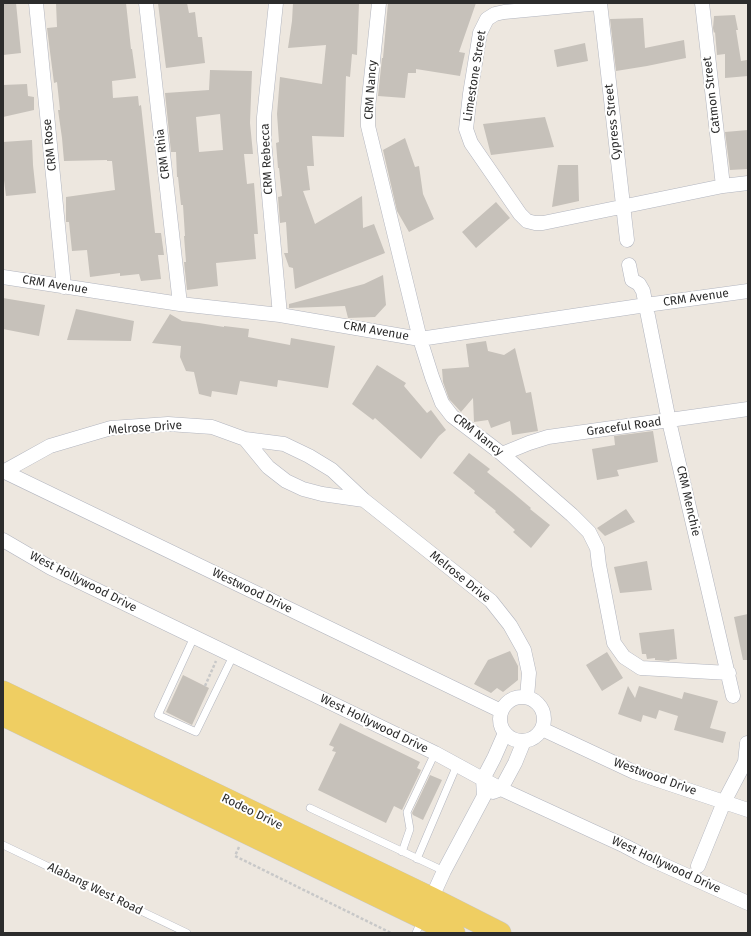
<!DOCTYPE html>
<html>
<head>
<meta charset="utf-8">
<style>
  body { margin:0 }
  #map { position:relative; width:751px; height:936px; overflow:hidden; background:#ede7df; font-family:"Fira Sans",sans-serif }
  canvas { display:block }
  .frame { position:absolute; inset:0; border:4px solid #2c2c2c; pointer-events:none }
</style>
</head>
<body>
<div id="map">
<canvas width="751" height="936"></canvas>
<div class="frame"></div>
</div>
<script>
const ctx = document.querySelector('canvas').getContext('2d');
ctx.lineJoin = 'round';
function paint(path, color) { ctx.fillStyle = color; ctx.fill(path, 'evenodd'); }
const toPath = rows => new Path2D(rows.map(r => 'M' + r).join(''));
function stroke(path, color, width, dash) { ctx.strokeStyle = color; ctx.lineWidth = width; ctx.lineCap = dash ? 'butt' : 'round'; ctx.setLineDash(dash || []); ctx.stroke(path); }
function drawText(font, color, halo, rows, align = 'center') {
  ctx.font = font + ' "Fira Sans",sans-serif'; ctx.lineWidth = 4; ctx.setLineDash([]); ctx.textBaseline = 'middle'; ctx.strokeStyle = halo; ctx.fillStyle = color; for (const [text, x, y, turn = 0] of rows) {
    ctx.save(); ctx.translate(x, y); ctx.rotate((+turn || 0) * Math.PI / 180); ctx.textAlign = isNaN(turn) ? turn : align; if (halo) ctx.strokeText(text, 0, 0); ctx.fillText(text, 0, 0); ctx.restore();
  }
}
paint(toPath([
  [3,3,16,3,21,53,3,55],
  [56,3,126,3,131,49,132,49,136,78,112,81,113,98,138,96,139,106,141,105,155,233,161,233,164,255,158,255,161,279,141,281,139,274,120,276,120,273,90,277,87,250,72,251,69,222,66,222,66,197,115,190,112,161,107,161,107,160,64,161,62,138,58,110,60,110,57,82,54,83,47,28,57,27],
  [158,3,187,3,189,13,195,12,198,37,202,37,205,63,166,68],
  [293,3,359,3,357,55,352,54,350,77,346,76,344,137,312,136,314,166,307,166,310,190,303,191,315,224,362,196,363,228,374,224,385,253,295,289,293,268,289,267,284,253,288,253,286,222,280,223,278,197,282,196,279,168,278,168,276,143,279,142,277,114,280,77,322,84,326,45,288,48,292,21],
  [388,3,476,3,459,52,465,53,460,76,416,69,416,73,408,73,405,98,378,96,382,58,383,58],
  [735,15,738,30,736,30,741,61,747,60,748,76,725,78,725,54,717,55,715,32,714,33,713,28,714,16],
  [643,18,645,48,684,40,686,58,647,66,616,71,610,19],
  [585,43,588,61,557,67,554,50],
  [210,70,252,71,250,123,253,154,244,154,247,184,254,183,258,234,254,234,256,259,216,263,218,286,187,290,184,262,186,262,184,236,185,236,183,205,181,205,178,177,177,177,176,152,171,152,165,93,209,90],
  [220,114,223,150,199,152,196,117],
  [27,84,28,96,34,97,34,110,3,117,3,85],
  [545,117,554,147,491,155,483,124],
  [748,130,748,169,730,170,725,132],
  [405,138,415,167,419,166,423,194,434,219,409,232,397,211,383,150],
  [32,140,33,165,36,193,6,196,3,172,3,142],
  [558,165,578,165,579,201,552,207],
  [496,202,510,218,476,248,462,232],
  [383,275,386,305,375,317,348,318,345,306,289,308,289,304,364,284],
  [3,298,45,305,39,336,3,329],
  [76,309,134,321,131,341,67,340],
  [170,314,182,321,199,323,224,327,224,326,249,329,248,337,290,345,291,338,335,346,328,388,278,380,277,387,240,381,237,395,212,391,211,397,199,394,194,372,186,371,180,357,181,346,152,343],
  [486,341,488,351,504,355,515,348,526,393,531,392,538,431,512,435,510,421,491,428,488,420,474,422,473,398,461,412,449,399,443,382,442,369,469,367,466,344],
  [377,365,406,383,404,386,427,413,431,410,446,430,439,436,421,459,375,418,373,420,352,404],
  [653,431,658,462,617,470,619,476,597,480,592,449,615,445,614,436],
  [469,453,490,469,487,472,512,492,531,508,530,509,550,525,531,548,513,532,515,530,495,512,496,511,474,493,475,491,453,473],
  [626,509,635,522,605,536,597,528],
  [647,561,652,590,620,593,614,567],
  [748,614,748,660,743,660,734,617],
  [674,629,677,659,669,660,670,661,655,660,655,658,647,659,646,654,642,654,639,633],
  [510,651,518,666,518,680,503,692,497,688,491,693,474,684,488,660],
  [607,652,623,678,602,691,586,665],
  [183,675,209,688,192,725,166,712],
  [628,686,635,698,639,686,682,699,684,692,718,701,710,728,726,732,723,743,674,730,678,716,659,710,656,719,643,715,641,722,618,714],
  [340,723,420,762,417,768,421,770,402,810,394,806,386,823,318,790,336,752,332,751,334,747,329,745],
  [430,775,442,780,423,820,413,815,412,813]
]), '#c6c1ba');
const lane = toPath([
  [194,637,158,715,196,732,233,656],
  [310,808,444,871],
  [3,845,187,933],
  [402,852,410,829,407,812,435,753],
  [417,859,457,765],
  [416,933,422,919]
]);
const street = toPath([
  [36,3,64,287],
  [146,3,180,304],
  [276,3,264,117,264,140,280,315],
  [379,3,368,108,368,126,420,339,432,377,442,403,452,416,502,454,572,515,589,532,597,548,599,565,614,643,624,657,641,668,729,673],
  [600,3,504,12,495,14,487,19,480,33,470,94,466,129,471,143,520,214,527,221,535,223,543,223,723,186,748,183],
  [600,3,627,240],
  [702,3,723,186],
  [629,265,632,280,639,284,643,291,669,421,733,696],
  [3,277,180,304,280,315,420,339,646,305,748,291],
  [245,439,268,467,286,481,303,489,322,494,364,500],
  [502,454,529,443,548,437,748,409],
  [3,471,501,711],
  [3,472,50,446,111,428,168,424,212,427,245,439,284,444,309,456,332,470,364,500,491,601,510,625,524,650,529,673,527,697],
  [3,540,51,568,435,753,501,789,625,846,648,858,748,903],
  '500 719a22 22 0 1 1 44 0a22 22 0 1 1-44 0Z',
  [542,729,634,772,748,810],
  [493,792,501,789,515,763,524,741],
  [698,866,724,802,745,762,747,743],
  [428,906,444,871,484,796,483,779,494,758,505,733]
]);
const primary = toPath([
  [3,692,431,898,500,933],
  [3,715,454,933]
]);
stroke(lane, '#b2b5bf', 8);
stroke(street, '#b2b5bf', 15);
stroke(primary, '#c8c8c8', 23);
stroke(toPath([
  [205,686,216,661],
  [239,847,235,856,391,933]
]), '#c8c8c8', 2.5, [3, 2]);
stroke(lane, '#fff', 7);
stroke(street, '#fff', 14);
stroke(primary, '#efce62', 22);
drawText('12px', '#2c2c2c', '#fff', [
  ["Limestone Street",475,76,-81],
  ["CRM Nancy",371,90,-86],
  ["Catmon Street",712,95,-97],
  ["Cypress Street",613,122,-96],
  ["CRM Rose",50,145,-96],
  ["CRM Rhia",163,154,-97],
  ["CRM Rebecca",267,159,-93],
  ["CRM Avenue",55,285,9],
  ["CRM Avenue",696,298,-8],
  ["CRM Avenue",376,331,10],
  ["Graceful Road",624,427,-8],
  ["Melrose Drive",145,428,-4],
  ["CRM Nancy",478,435,38],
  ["CRM Menchie",688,501,77],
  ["Melrose Drive",460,577,39],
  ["West Hollywood Drive",83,582,27],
  ["Westwood Drive",252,591,26],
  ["West Hollywood Drive",374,724,26],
  ["Westwood Drive",655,777,20],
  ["Rodeo Drive",252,812,26],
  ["West Hollywood Drive",666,865,25],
  ["Alabang West Road",95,889,26]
]);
</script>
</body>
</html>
